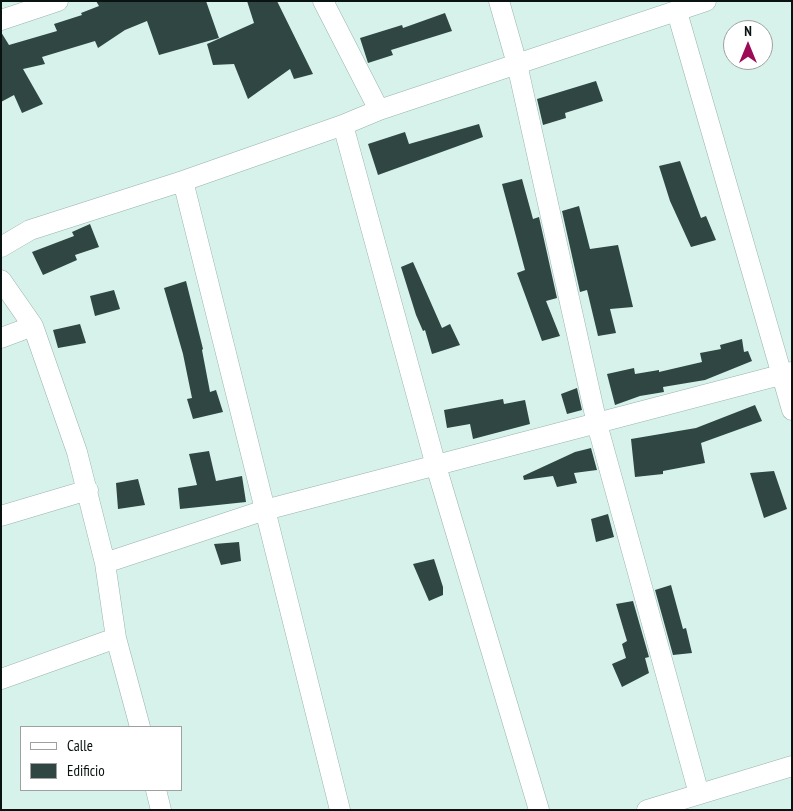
<!DOCTYPE html>
<html>
<head>
<meta charset="utf-8">
<style>
  body { margin:0 }
  #map { position:relative; width:793px; height:811px; overflow:hidden; background:#d6f2eb; font-family:"PT Sans Narrow",sans-serif }
  canvas { display:block }
  .frame { position:absolute; inset:0; border:2px solid #091311; pointer-events:none }
  .legend { position:absolute; left:20px; top:726px; width:162px; height:65px; box-sizing:border-box; background:#fff; border:1px solid #9da1a0; margin:0; padding:6px 9px; list-style:none; font-size:15px; color:#091311 }
  .legend li { display:flex; align-items:center; gap:10px; height:25px }
  .legend b { width:25px; border:1px solid #9da1a0 }
  .north { position:absolute; left:723px; top:20px; width:50px; height:50px; box-sizing:border-box; background:#fff; border:1px solid #9da1a0; border-radius:50%; rotate:0deg; font-size:14px; font-weight:700; line-height:20px; text-align:center; color:#091311 }
  .north::after { content:''; display:block; margin:auto; width:18px; height:22px; background:#9d0b57; clip-path:polygon(50% 0,100% 100%,50% 72%,0 100%) }
</style>
</head>
<body>
<div id="map">
<canvas width="793" height="811"></canvas>
<div class="frame"></div>
<ul class="legend">
<li><b style="height:6px;background:#fff"></b>Calle</li>
<li><b style="height:14px;background:#2f4642"></b>Edificio</li>
</ul>
<div class="north">N</div>
</div>
<script>
const ctx = document.querySelector('canvas').getContext('2d');
ctx.lineJoin = 'round';
function paint(path, color) { ctx.fillStyle = color; ctx.fill(path, 'evenodd'); }
const toPath = rows => new Path2D(rows.map(r => 'M' + r).join(''));
function stroke(path, color, width, dash) { ctx.strokeStyle = color; ctx.lineWidth = width; ctx.lineCap = dash ? 'butt' : 'round'; ctx.setLineDash(dash || []); ctx.stroke(path); }
paint(toPath([
  [96,1,206,1,219,38,159,55,147,21,125,30,98,48,95,41,42,57,45,64,23,69,43,104,22,113,14,95,1,102,1,32,9,45,57,31,54,24,82,15,81,13,99,6],
  [247,1,277,1,313,74,294,79,290,69,248,99,234,64,213,65,207,44,254,23],
  [445,13,452,31,391,50,393,55,368,63,360,38,402,25,403,28],
  [596,81,603,101,565,113,566,118,543,125,537,99],
  [479,124,483,137,378,175,368,144,405,132,409,144],
  [680,161,701,218,706,216,716,240,691,247,670,201,659,166],
  [522,179,533,219,539,217,557,298,546,301,560,336,542,341,517,273,525,270,502,184],
  [579,206,590,249,618,245,633,307,610,309,616,333,598,336,587,290,580,292,562,211],
  [90,224,99,247,75,255,77,260,43,275,32,252,74,236,72,232],
  [413,262,442,328,450,324,460,345,432,354,425,330,423,331,416,315,401,267],
  [186,281,203,349,202,350,210,392,216,390,223,412,193,419,187,399,192,398,183,354,164,288],
  [114,290,120,309,95,316,90,296],
  [80,324,86,343,58,348,53,330],
  [742,339,744,352,748,351,752,361,705,380,663,387,664,392,640,396,615,405,607,374,634,368,635,374,659,370,659,372,702,362,700,353,721,349,720,345],
  [577,388,582,410,567,414,561,394],
  [503,399,504,404,525,400,530,424,473,439,470,424,447,428,444,410],
  [755,405,762,421,701,443,705,463,663,471,663,474,635,477,631,439,696,428],
  [591,448,597,470,574,473,577,483,557,487,553,476,524,480,523,476,575,452],
  [209,451,216,481,242,476,246,502,180,509,178,488,197,485,189,454],
  [774,471,787,509,764,518,750,473],
  [138,479,145,505,118,509,116,483],
  [608,514,614,537,596,542,591,519],
  [239,542,241,561,221,565,214,544],
  [434,559,443,587,443,595,429,601,413,564],
  [671,585,683,629,686,628,692,653,673,655,655,590],
  [633,601,649,657,645,658,649,673,622,687,612,664,626,658,622,644,627,641,616,604]
]), '#2f4642');
const minor = toPath([
  [323,1,379,110],
  [499,1,517,64,597,424,699,794],
  [677,12,792,410],
  [1,20,58,1],
  [343,125,436,466,539,810],
  [183,181,340,810],
  [1,247,30,230,183,181,343,125,379,110,706,1],
  [1,280,33,326,77,452,105,563,116,638,140,727],
  [1,338,33,326],
  [1,516,88,490],
  [105,563,265,510,792,372],
  [1,679,116,638],
  [156,790,161,810],
  [647,810,792,766]
]);
stroke(minor, '#98b3ad', 21);
stroke(minor, '#fff', 20);
</script>
</body>
</html>
